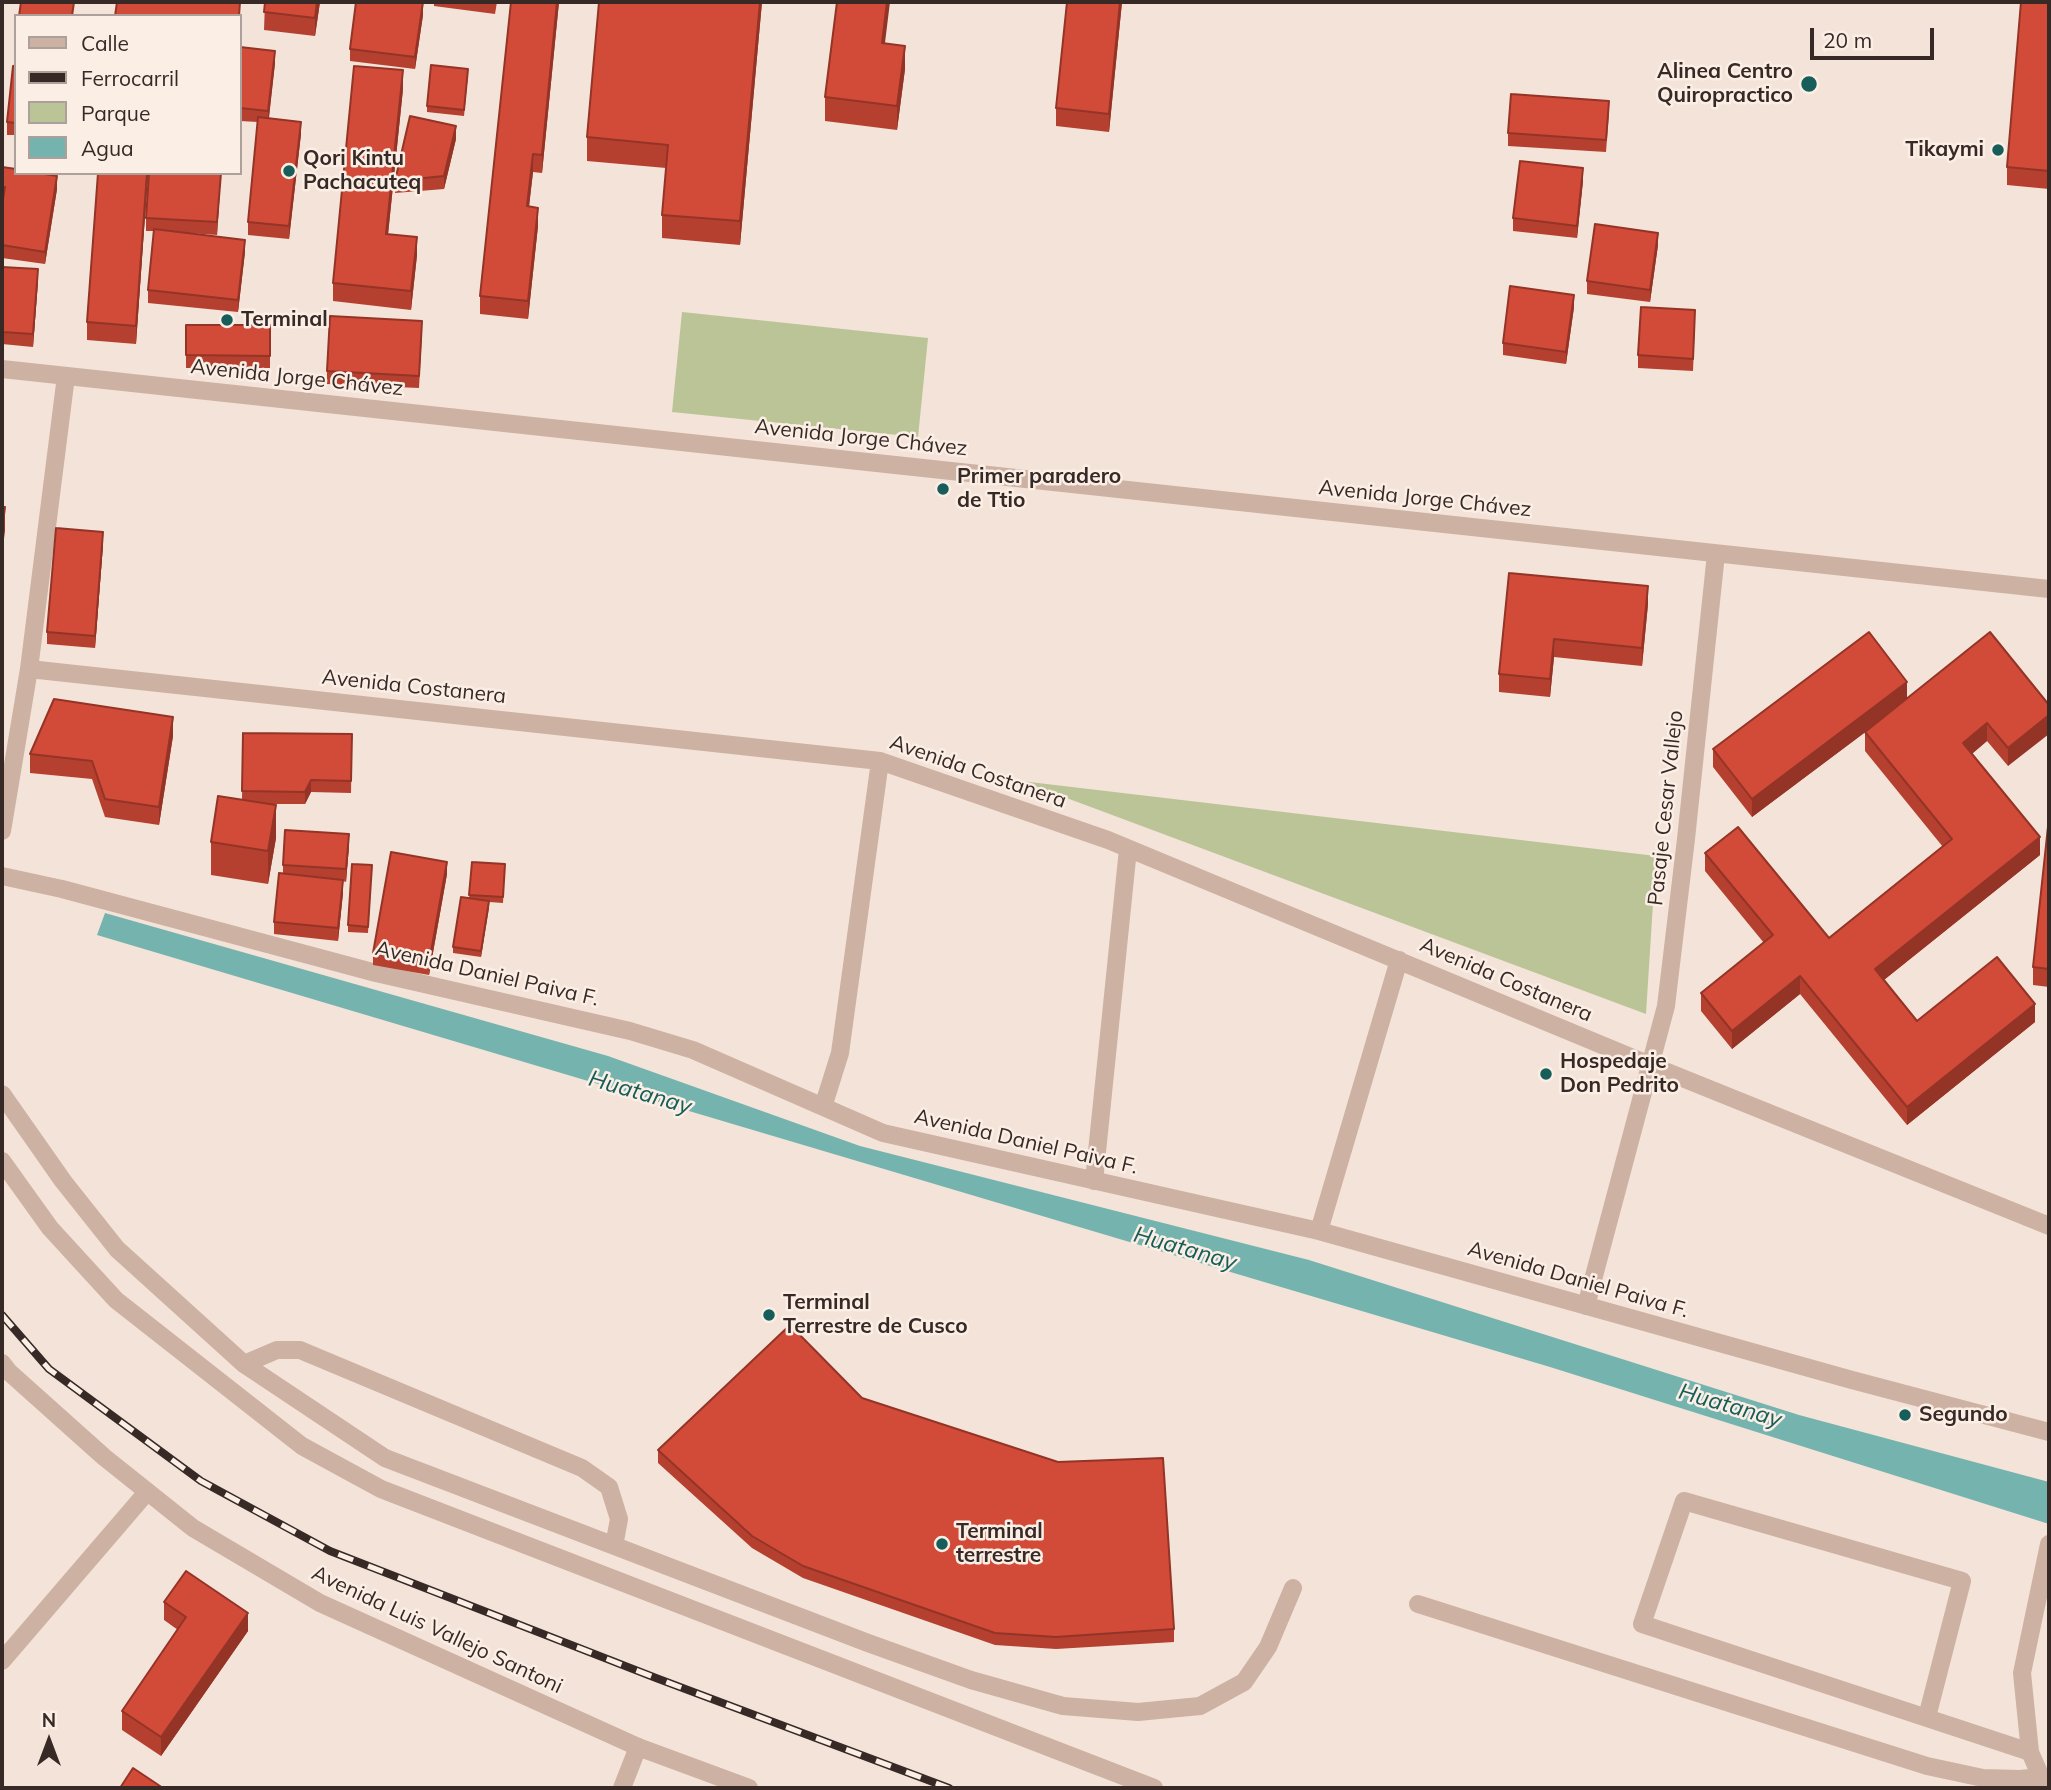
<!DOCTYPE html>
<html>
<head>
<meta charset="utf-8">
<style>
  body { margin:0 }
  #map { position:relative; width:2051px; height:1790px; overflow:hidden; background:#f4e3d8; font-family:Mulish,sans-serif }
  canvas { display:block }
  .frame { position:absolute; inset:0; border:4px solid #372926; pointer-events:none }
  .legend { position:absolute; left:14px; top:14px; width:228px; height:161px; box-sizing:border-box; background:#fbeee5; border:2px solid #ad9f99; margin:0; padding:9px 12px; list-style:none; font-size:21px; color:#372926 }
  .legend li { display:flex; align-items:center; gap:14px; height:35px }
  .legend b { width:35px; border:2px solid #ad9f99 }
  .north { position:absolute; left:14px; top:1706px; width:70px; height:70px; -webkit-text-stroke:5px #fbeee5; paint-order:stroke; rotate:0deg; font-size:19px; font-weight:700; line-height:28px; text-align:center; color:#372926 }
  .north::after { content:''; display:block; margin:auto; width:24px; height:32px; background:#372926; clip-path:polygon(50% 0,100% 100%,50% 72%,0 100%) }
  .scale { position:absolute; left:1810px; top:28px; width:124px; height:32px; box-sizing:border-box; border:4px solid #372926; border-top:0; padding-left:9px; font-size:21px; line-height:24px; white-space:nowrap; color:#372926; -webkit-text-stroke:5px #fbeee5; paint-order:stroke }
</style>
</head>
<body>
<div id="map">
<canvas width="2051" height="1790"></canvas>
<div class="frame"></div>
<ul class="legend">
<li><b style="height:9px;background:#cdb1a3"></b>Calle</li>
<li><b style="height:9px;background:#372926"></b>Ferrocarril</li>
<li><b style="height:19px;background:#bac497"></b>Parque</li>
<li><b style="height:19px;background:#75b4ae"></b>Agua</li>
</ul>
<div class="north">N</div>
<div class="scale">20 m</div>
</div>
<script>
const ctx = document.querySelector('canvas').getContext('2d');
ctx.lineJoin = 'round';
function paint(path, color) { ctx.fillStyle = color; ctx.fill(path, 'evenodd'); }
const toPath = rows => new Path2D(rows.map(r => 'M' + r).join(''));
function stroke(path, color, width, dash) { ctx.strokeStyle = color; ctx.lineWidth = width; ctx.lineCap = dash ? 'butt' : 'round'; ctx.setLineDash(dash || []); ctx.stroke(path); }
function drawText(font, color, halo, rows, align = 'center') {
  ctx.font = font + ' Mulish,sans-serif'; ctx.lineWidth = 5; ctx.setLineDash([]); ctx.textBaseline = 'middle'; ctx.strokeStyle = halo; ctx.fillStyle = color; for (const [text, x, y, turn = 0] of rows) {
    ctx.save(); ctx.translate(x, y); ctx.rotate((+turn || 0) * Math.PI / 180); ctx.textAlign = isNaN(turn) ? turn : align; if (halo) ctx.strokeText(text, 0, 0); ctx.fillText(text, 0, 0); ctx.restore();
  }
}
paint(toPath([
  [682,312,928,338,918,437,672,412],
  [1021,781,1656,856,1646,1014]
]), '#bac497');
paint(toPath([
  [105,913,608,1056,860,1146,1309,1260,1799,1415,2049,1482,2049,1524,1550,1367,97,935]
]), '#75b4ae');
stroke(toPath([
  [2,1094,63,1181,117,1249,244,1364,385,1458,868,1643,971,1680,1063,1706,1138,1712,1200,1706,1244,1682,1268,1647,1293,1588],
  [244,1364,277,1350,300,1350,582,1468,609,1487,619,1519,614,1546],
  [1418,1604,1927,1766,1983,1778,2020,1779,2041,1777],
  [1927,1717,1962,1581,1684,1501,1642,1624,2030,1752]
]), '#cdb1a3', 18);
stroke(toPath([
  [66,376,29,669,880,761,1108,840,1650,1065,2049,1226],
  [2,831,29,669],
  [2,876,62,889,376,973,630,1031,693,1050,883,1133,1319,1231,1852,1380,2049,1432],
  [823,1107,840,1053,880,761],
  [2,1161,50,1228,116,1300,302,1446,381,1489,1154,1788],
  [1094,1181,1128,849],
  [1319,1231,1399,960],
  [1586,1306,1666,1006,1686,839,1716,554],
  [2049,1544,2022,1673,2030,1752,2041,1777,2049,1783],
  [2,1661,147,1492],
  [622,1788,638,1747]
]), '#cdb1a3', 18);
stroke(toPath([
  [2,369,2049,589],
  [2,1363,9,1372,104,1457,193,1528,320,1603,638,1747,749,1788]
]), '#cdb1a3', 18);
const rail = toPath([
  [2,1315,49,1369,201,1481,330,1551,656,1678,949,1788]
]);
stroke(rail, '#372926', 8);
stroke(rail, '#fbeee5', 5, [16]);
paint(toPath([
  [265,2,320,2,315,36,264,30],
  [434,2,497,2,495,14,434,6],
  [511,2,559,2,542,173,533,172,529,206,538,226,528,319,480,314,480,296],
  [599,2,762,2,740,245,662,238,662,215,666,168,587,161,587,137],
  [1067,2,1122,2,1109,132,1056,126,1056,108],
  [2049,2,2049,189,2007,185,2007,167],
  [423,15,415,69,350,61,350,49],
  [885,43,905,69,897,130,825,121,825,97],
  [16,47,16,135,7,135,7,122],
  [240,47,275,63,269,118,301,134,289,239,248,235,248,222,258,122,240,121],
  [468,75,464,116,427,112,427,106],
  [403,89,388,235,417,255,411,310,333,301,333,283],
  [1609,113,1606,152,1508,146,1508,133],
  [456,139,444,189,395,193,395,181],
  [2,167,57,189,45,264,2,258],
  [148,173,136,344,87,340,87,322],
  [221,173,217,235,188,233,245,252,238,312,148,303,148,290,154,231,146,231,146,218],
  [1583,181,1577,238,1513,231,1513,218],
  [1658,245,1650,302,1587,294,1587,281],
  [2,267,38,281,33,347,2,344],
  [1574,307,1566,364,1503,355,1503,343],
  [1695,322,1693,371,1638,368,1638,355],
  [186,325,270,325,270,368,186,368],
  [422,334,419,388,327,384,327,371],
  [103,545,95,648,47,644,47,632],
  [1509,573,1648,604,1642,666,1554,657,1550,697,1499,692,1499,674],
  [1907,699,2049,705,2008,766,1987,741,1972,754,2040,855,1884,980,1917,1021,2035,1022,1907,1125,1800,994,1732,1049,1701,1011,1701,993,1764,943,1705,871,1705,853,1829,938,1943,847,1865,751,1865,732,1877,723,1752,817,1713,767,1713,749],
  [243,733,352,734,351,793,311,792,305,804,265,804,276,838,268,884,211,875,211,842,242,800],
  [173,736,159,825,105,817,92,779,30,773,30,754],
  [2049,817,2049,987,2033,985,2033,967],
  [349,846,346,882,343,881,343,893,338,941,274,934,274,922,283,874,283,865],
  [472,862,505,864,503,903,489,902,481,957,453,953,453,947,469,899],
  [372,865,368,933,348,932,348,925],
  [447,874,429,975,373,965,373,953],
  [862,1398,1174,1629,1174,1642,1056,1649,995,1645,803,1578,752,1548,658,1463,658,1450],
  [164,1602,248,1631,161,1756,122,1730,122,1711,178,1630,164,1620]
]), '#b54030');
paint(toPath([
  [317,2,320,2,315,36,315,18],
  [423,2,423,15,415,69,415,57],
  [557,2,559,2,542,173,542,155],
  [760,2,762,2,740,245,740,221],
  [887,2,890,2,882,67,882,43],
  [1120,2,1122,2,1109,132,1109,114],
  [905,46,905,69,897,130,897,106],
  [275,51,275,63,268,124,268,111],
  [403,70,403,89,386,253,386,234],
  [301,122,301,134,289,239,289,226],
  [456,126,456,139,444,189,444,176],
  [533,154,533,172,527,224,527,206],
  [1583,168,1583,181,1577,238,1577,226],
  [147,173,148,173,136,344,136,326],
  [221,173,217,235,217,222],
  [57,176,57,189,45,264,45,252],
  [538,208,538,226,528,319,528,301],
  [1658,233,1658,245,1650,302,1650,290],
  [417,237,417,255,411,310,411,291],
  [245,240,245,252,238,312,238,300],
  [38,269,38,281,33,347,33,334],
  [1574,295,1574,307,1566,364,1566,352],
  [5,507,5,531,2,554,2,530],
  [103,532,103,545,95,648,95,636],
  [1648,586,1648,604,1642,666,1642,648],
  [1554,639,1554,657,1550,697,1550,679],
  [1907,682,1907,701,1752,817,1752,799],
  [2049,715,2049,734,2008,766,2008,748],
  [173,717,173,736,159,825,159,807],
  [1987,723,1987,741,1963,761,1963,743],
  [311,780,311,792,305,804,305,792],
  [276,805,276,838,268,884,268,851],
  [349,834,349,846,346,882,346,869],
  [2040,837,2040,855,1875,987,1875,969],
  [447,862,447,874,429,975,429,963],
  [343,880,343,893,338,941,338,928],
  [489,901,489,908,481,957,481,951],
  [1800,976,1800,994,1732,1049,1732,1031],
  [2035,1004,2035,1022,1907,1125,1907,1107],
  [248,1613,248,1631,161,1756,161,1737]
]), '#933427');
const building = toPath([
  [21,2,74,2,72,16,19,16,21,2],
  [117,2,240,2,239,16,115,16,117,2],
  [265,2,317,2,315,18,264,12,265,2],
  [356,2,423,2,415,57,350,49,356,2],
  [511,2,557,2,542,155,533,154,527,206,538,208,528,301,480,296,511,2],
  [599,2,760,2,740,221,662,215,668,145,587,137,599,2],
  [837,2,887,2,882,43,905,46,897,106,825,97,837,2],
  [1067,2,1120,2,1109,114,1056,108,1067,2],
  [2021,2,2049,2,2049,171,2007,167,2021,2],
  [240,47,275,51,268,111,240,108,240,47],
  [431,65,468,69,464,110,427,106,431,65],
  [13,66,16,66,16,123,7,122,13,66],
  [354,66,403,70,386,234,417,237,411,291,333,283,354,66],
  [1511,94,1609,101,1606,140,1508,133,1511,94],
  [410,116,456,126,444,176,395,181,410,116],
  [258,117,301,122,289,226,248,222,258,117],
  [1520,161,1583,168,1577,226,1513,218,1520,161],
  [2,167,16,169,16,173,38,173,57,176,45,252,2,245,2,205,5,187,2,187,2,167],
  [98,173,147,173,136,326,87,322,98,173],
  [149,173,221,173,217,222,146,218,149,173],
  [1595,224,1658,233,1650,290,1587,281,1595,224],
  [154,229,245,240,238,300,148,290,154,229],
  [2,267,38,269,33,334,2,332,2,267],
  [1510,286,1574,295,1566,352,1503,343,1510,286],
  [1641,307,1695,310,1693,359,1638,355,1641,307],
  [330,316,422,321,419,376,327,371,330,316],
  [186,325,270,325,270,356,186,355,186,325],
  [2,507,5,507,2,530,2,507],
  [56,528,103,532,95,636,47,632,56,528],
  [1509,573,1648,586,1642,648,1554,639,1550,679,1499,674,1509,573],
  [1869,632,1907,682,1752,799,1713,749,1869,632],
  [1990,632,2049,705,2049,715,2008,748,1987,723,1963,743,2040,837,1875,969,1917,1021,1997,957,2035,1004,1907,1107,1800,976,1732,1031,1701,993,1773,935,1705,853,1738,827,1829,938,1952,839,1865,732,1990,632],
  [54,699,173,717,159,807,105,799,92,761,30,754,54,699],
  [243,733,352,734,351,781,311,780,305,792,242,791,243,733],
  [218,796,276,805,268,851,211,842,218,796],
  [2049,817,2049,969,2033,967,2049,817],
  [285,830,349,834,346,869,283,865,285,830],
  [391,852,447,862,429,963,373,953,391,852],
  [472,862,505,864,503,897,469,895,472,862],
  [352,864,372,865,368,927,348,925,352,864],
  [279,873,343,880,338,928,274,922,279,873],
  [461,897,489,901,481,951,453,947,461,897],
  [790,1325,862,1398,1058,1462,1163,1458,1174,1629,1056,1637,995,1633,803,1566,752,1536,658,1450,790,1325],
  [186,1571,248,1613,161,1737,122,1711,186,1617,164,1602,186,1571],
  [133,1768,163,1788,120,1788,133,1768]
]);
paint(building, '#d24b38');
stroke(building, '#933427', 2);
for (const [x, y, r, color] of [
  [1809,84,9,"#175d59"],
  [1998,150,7,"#175d59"],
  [289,171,7,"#175d59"],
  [227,320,7,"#175d59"],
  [943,489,7,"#175d59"],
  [1546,1074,7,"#175d59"],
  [769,1315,7,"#175d59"],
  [1905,1415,7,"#175d59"],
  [942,1544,7,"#175d59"]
]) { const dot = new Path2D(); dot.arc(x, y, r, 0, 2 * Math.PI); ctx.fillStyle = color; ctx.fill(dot); stroke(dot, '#fbeee5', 2.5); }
drawText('bold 21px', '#372926', '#fbeee5', [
  ["Alinea Centro",1793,72,"right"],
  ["Quiropractico",1793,96,"right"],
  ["Tikaymi",1984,150,"right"],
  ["Qori Kintu",303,159],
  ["Pachacuteq",303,183],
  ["Terminal",241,320],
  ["Primer paradero",957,477],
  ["de Ttio",957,501],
  ["Hospedaje",1560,1062],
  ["Don Pedrito",1560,1086],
  ["Terminal",783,1303],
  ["Terrestre de Cusco",783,1327],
  ["Segundo",1919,1415],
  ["Terminal",956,1532],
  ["terrestre",956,1556]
], 'left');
drawText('21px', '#372926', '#fbeee5', [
  ["Avenida Jorge Chávez",297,378,6],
  ["Avenida Jorge Chávez",861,438,6],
  ["Avenida Jorge Chávez",1425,499,6],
  ["Avenida Costanera",414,687,6],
  ["Avenida Costanera",978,772,19],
  ["Pasaje Cesar Vallejo",1666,808,-84],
  ["Avenida Daniel Paiva F.",487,974,13],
  ["Avenida Costanera",1506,980,23],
  ["Avenida Daniel Paiva F.",1026,1142,13],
  ["Avenida Daniel Paiva F.",1578,1280,16],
  ["Avenida Luis Vallejo Santoni",437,1630,25]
]);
drawText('italic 23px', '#175d59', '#fbeee5', [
  ["Huatanay",640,1093,16],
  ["Huatanay",1185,1249,16],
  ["Huatanay",1730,1406,16]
]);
</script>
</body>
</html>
